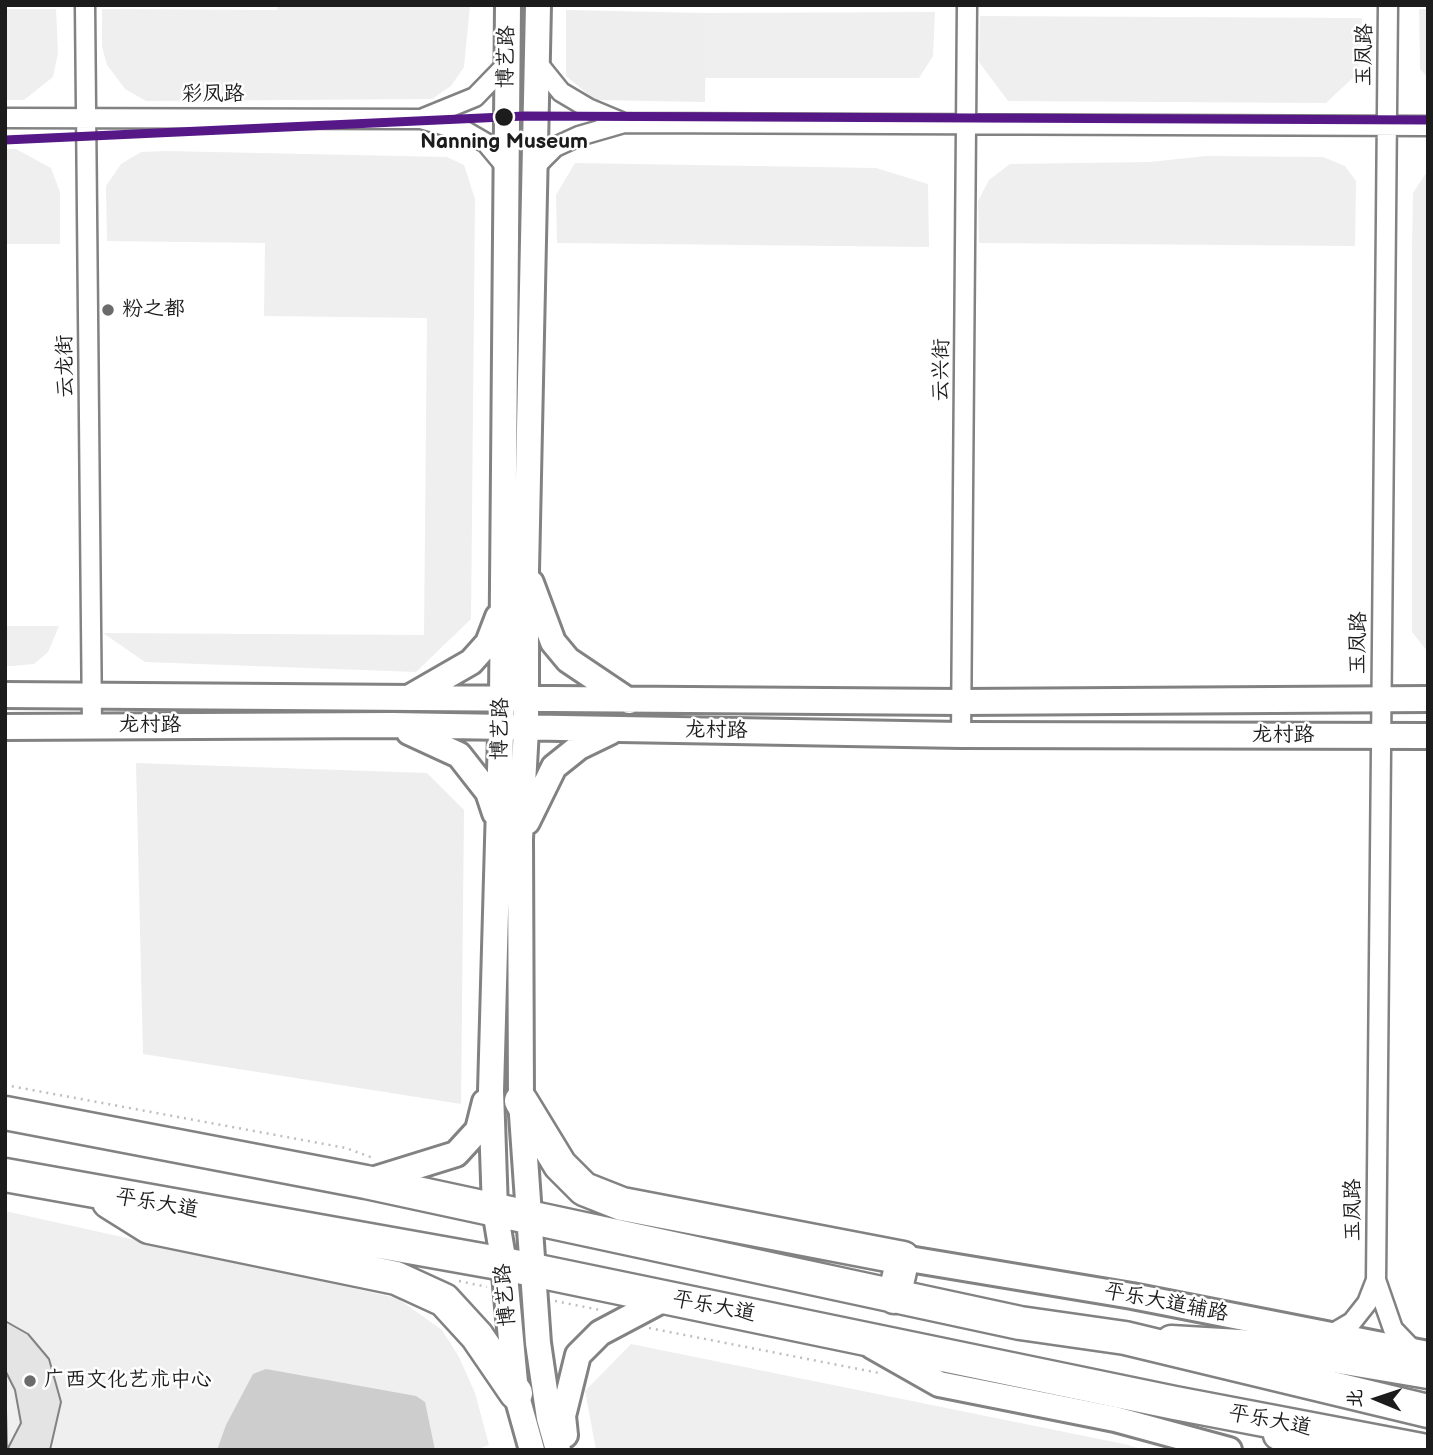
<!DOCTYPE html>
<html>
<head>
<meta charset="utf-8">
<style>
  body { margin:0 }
  #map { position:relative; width:1433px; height:1455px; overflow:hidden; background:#fff; font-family:"Balsamiq Sans","LXGW WenKai TC",sans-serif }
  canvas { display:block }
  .frame { position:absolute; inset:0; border:7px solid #1c1c1c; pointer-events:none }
  .north { position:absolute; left:1342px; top:1364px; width:70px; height:70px; -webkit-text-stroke:5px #fff; paint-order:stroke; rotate:272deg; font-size:19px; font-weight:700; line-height:28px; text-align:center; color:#1c1c1c }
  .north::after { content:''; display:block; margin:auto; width:24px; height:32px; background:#1c1c1c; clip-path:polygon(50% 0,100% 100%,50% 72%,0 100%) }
</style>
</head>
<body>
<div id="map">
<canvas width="1433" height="1455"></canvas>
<div class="frame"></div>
<div class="north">北</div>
</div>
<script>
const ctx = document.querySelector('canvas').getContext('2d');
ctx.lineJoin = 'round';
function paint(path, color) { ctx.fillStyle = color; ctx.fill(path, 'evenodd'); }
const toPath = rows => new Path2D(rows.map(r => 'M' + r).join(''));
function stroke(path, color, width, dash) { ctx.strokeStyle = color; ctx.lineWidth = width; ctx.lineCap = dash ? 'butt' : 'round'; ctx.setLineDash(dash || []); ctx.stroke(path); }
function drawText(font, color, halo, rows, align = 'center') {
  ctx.font = font + ' "Balsamiq Sans","LXGW WenKai TC",sans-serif'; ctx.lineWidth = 5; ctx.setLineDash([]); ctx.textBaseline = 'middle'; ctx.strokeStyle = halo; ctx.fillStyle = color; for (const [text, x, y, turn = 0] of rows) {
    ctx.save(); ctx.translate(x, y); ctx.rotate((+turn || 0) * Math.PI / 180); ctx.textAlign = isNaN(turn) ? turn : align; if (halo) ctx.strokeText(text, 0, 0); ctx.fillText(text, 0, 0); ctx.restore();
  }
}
paint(toPath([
  [566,10,706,13,705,102,595,100,566,76],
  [136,763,427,773,464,810,461,1104,143,1054]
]), '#eee');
paint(toPath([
  [278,5,470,5,464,67,451,86,432,99,146,101,125,89,107,65,102,47,102,9,277,10],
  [5,9,56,9,58,53,53,77,24,100,5,100],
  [1419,9,1428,9,1428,78,1420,69],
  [935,12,933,56,919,78,705,78,706,13],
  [980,16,1362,18,1359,72,1326,103,1008,101,979,62],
  [5,149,16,149,51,168,60,192,60,244,5,244],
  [166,151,447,157,464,165,475,199,471,619,416,672,145,662,103,633,424,635,427,318,264,316,265,243,107,241,106,186,121,164,141,152],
  [1206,156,1323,157,1345,166,1356,181,1355,246,979,243,978,201,989,180,1010,164,1150,162],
  [575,163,876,168,928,184,929,247,557,243,556,195],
  [1428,170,1428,652,1412,632,1412,250,1413,193],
  [5,626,59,626,48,652,34,664,12,666,5,666],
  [5,1211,397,1298,442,1330,459,1357,475,1393,489,1445,475,1450,5,1450],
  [631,1344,1124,1444,1145,1450,596,1450,585,1391]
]), '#efefef');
paint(toPath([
  [266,1369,416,1396,425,1402,435,1450,217,1450,226,1425,253,1374]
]), '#cdcdcd');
const building = toPath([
  [5,1321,28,1334,49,1359,61,1402,50,1450,5,1450,5,1321],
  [5,1370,15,1390,21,1423,7,1450,5,1370]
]);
paint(building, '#e4e4e4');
stroke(building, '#828282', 2);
const street = toPath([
  [85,5,92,726],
  [536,61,561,92,588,108,624,123],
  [5,118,421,119,467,132,486,143,506,167],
  [421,119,475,97,507,64],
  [535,167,555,147,579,136,624,123,1428,126],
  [961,735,967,5],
  [1376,1280,1388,5],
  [1330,1335,1352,1322,1367,1303,1376,1280,1393,1329,1415,1352]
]);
const secondary = toPath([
  [508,5,502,699,491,1091,495,1210,504,1264,516,1393,532,1450],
  [538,5,526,570,526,729,520,839,521,1101,538,1343,549,1418,558,1450],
  [531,583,553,642,568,660,629,701],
  [5,695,962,702,1428,699],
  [412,696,471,662,488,643,498,617],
  [5,727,392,725,961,735,1428,736],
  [409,732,459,755,488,792,495,813],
  [527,822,554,767,579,747,610,732],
  [369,1181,456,1154,478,1130,485,1102],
  [903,1258,1132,1296,1428,1354],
  [872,1346,939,1384,1115,1419,1229,1450],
  [565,1435,563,1416,578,1355,600,1333,666,1298]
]);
const primary = toPath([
  [1171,1340,1256,1345,1428,1374],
  [1278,1435,1327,1450]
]);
const highway = toPath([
  [521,1101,560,1165,584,1189,622,1204,903,1258,894,1297],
  [5,1113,366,1182,1020,1323,1125,1338,1428,1411],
  [5,1175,504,1264,1175,1403,1421,1450],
  [109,1202,149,1227,396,1278,444,1300,477,1336,516,1393]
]);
stroke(street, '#828282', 23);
stroke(secondary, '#828282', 30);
stroke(primary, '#828282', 33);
stroke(highway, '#828282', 37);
stroke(toPath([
  [5,1085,346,1148,373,1158],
  [459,1281,487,1287],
  [555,1301,600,1310],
  [649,1328,879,1373]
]), '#bebebe', 2.5, [2, 5]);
stroke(street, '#fff', 18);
stroke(secondary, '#fff', 24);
stroke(primary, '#fff', 28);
stroke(highway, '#fff', 32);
stroke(toPath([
  [5,140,525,116,1428,120]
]), '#571887', 9);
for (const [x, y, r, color] of [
  [504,117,10,"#1c1c1c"],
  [108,310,7,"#6b6b6b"],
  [30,1381,7,"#6b6b6b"]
]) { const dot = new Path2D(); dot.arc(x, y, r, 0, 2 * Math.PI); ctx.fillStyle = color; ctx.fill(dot); stroke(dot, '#fff', 2.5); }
drawText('21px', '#1c1c1c', '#fff', [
  ["玉凤路",1365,55,-89],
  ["博艺路",507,57,-89],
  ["彩凤路",213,95],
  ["云龙街",66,366,-91],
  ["云兴街",942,370,-89],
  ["玉凤路",1359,643,-89],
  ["龙村路",150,726],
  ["博艺路",501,729,-89],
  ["龙村路",716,731,1],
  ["龙村路",1283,736],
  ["平乐大道",157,1204,10],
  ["玉凤路",1354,1210,-90],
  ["博艺路",506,1295,-95],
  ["平乐大道辅路",1166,1303,11],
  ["平乐大道",714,1307,11],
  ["平乐大道",1270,1421,11]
]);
drawText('bold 21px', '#1c1c1c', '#fff', [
  ["Nanning Museum",504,143]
]);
drawText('21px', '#1c1c1c', '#fff', [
  ["粉之都",122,310],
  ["广西文化艺术中心",44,1381]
], 'left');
</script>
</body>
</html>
